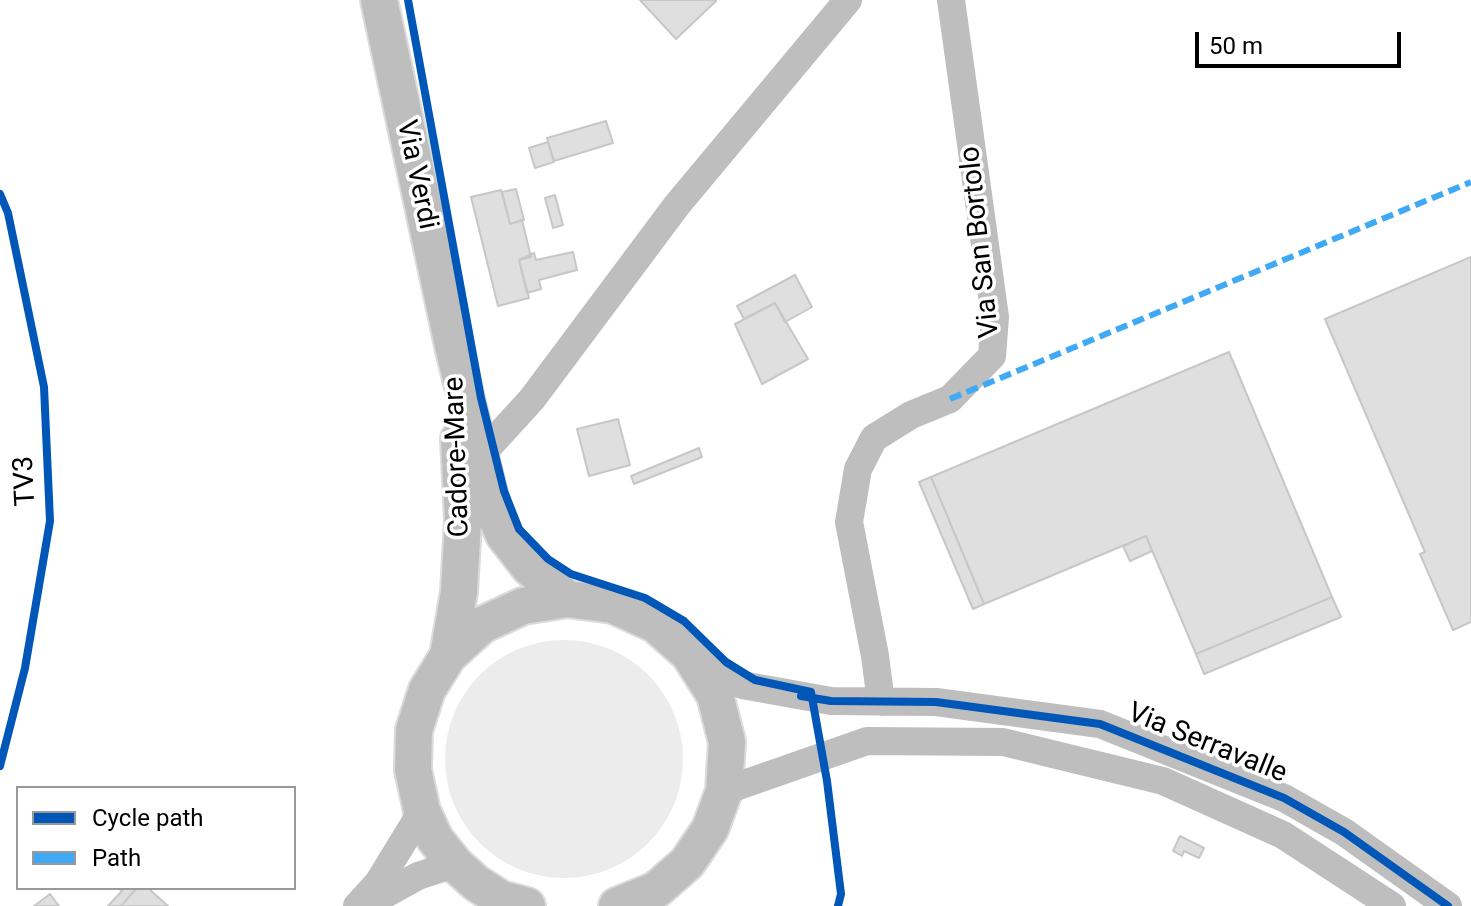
<!DOCTYPE html>
<html>
<head>
<meta charset="utf-8">
<style>
  body { margin:0 }
  #map { position:relative; width:1471px; height:906px; overflow:hidden; background:#fff; font-family:Roboto,sans-serif }
  canvas { display:block }
  .legend { position:absolute; left:16px; top:786px; width:280px; height:104px; box-sizing:border-box; background:#fff; border:2px solid #999; margin:0; padding:10px 14px; list-style:none; font-size:24px; color:#000 }
  .legend li { display:flex; align-items:center; gap:16px; height:40px }
  .legend b { width:40px; border:2px solid #999 }
  .scale { position:absolute; left:1195px; top:32px; width:206px; height:36px; box-sizing:border-box; border:4px solid #000; border-top:0; padding-left:10px; font-size:24px; line-height:28px; white-space:nowrap; color:#000; -webkit-text-stroke:6px #fff; paint-order:stroke }
</style>
</head>
<body>
<div id="map">
<canvas width="1471" height="906"></canvas>
<ul class="legend">
<li><b style="height:10px;background:#0057b8"></b>Cycle path</li>
<li><b style="height:10px;background:#3fa9f5"></b>Path</li>
</ul>
<div class="scale">50 m</div>
</div>
<script>
const ctx = document.querySelector('canvas').getContext('2d');
ctx.lineJoin = 'round';
function paint(path, color) { ctx.fillStyle = color; ctx.fill(path, 'evenodd'); }
const toPath = rows => new Path2D(rows.map(r => 'M' + r).join(''));
function stroke(path, color, width, dash) { ctx.strokeStyle = color; ctx.lineWidth = width; ctx.lineCap = dash ? 'butt' : 'round'; ctx.setLineDash(dash || []); ctx.stroke(path); }
function drawText(font, color, halo, rows, align = 'center') {
  ctx.font = font + ' Roboto,sans-serif'; ctx.lineWidth = 7; ctx.setLineDash([]); ctx.textBaseline = 'middle'; ctx.strokeStyle = halo; ctx.fillStyle = color; for (const [text, x, y, turn = 0] of rows) {
    ctx.save(); ctx.translate(x, y); ctx.rotate((+turn || 0) * Math.PI / 180); ctx.textAlign = isNaN(turn) ? turn : align; if (halo) ctx.strokeText(text, 0, 0); ctx.fillText(text, 0, 0); ctx.restore();
  }
}
paint(toPath([
  '445 759a119 119 0 1 1 238 0a119 119 0 1 1-238 0Z'
]), '#ececec');
const building = toPath([
  [640,0,716,0,716,1,676,39,640,0],
  [606,121,613,143,554,161,547,138,606,121],
  [548,142,554,162,535,168,529,148,548,142],
  [516,189,524,220,510,224,502,192,516,189],
  [501,190,510,224,522,220,531,257,519,260,529,298,498,306,471,197,501,190],
  [555,195,563,225,553,228,545,198,555,195],
  [573,252,577,270,539,280,541,289,527,293,519,260,534,253,536,260,573,252],
  [1471,257,1471,622,1453,630,1420,554,1425,552,1325,319,1471,257],
  [795,275,812,307,785,322,775,303,744,319,737,306,795,275],
  [775,303,808,359,762,384,735,324,775,303],
  [1229,352,1332,597,1196,654,1146,536,984,604,931,477,1229,352],
  [618,419,630,465,589,476,577,429,618,419],
  [699,448,702,457,634,484,631,476,699,448],
  [931,477,984,604,973,609,919,482,931,477],
  [1146,536,1152,551,1130,561,1123,546,1146,536],
  [1332,597,1341,617,1204,674,1196,654,1332,597],
  [1180,836,1204,848,1199,858,1184,851,1182,856,1173,851,1180,836],
  [118,888,137,888,121,906,108,906,122,891,118,888],
  [137,888,148,888,168,906,121,906,137,888],
  [50,894,59,906,34,906,50,894]
]);
paint(building, '#dfdfdf');
stroke(building, '#c7c7c7', 2);
const major = toPath([
  [379,0,454,350,493,510,504,535,529,567,567,599],
  [448,656,459,592,463,521,459,439],
  [527,906,501,899,476,883,455,864,435,839,422,811,413,770,414,730,427,690,448,656,482,625,523,606,567,599,613,605,655,624,689,654,715,695,727,742,724,791,710,829,687,863,656,890,617,906]
]);
stroke(major, '#dbdbdb', 40);
stroke(toPath([
  [480,456,532,399,677,205,848,0],
  [691,655,742,685,831,701,936,702,1100,724,1284,798,1344,832,1448,906],
  [881,702,875,656,849,522,858,469,874,438,911,415,950,399,992,356,995,317,951,0],
  [724,791,867,741,1003,742,1163,781,1283,835,1392,906],
  [369,903,418,876,455,864],
  [357,906,378,883,422,811]
]), '#bebebe', 28);
stroke(major, '#bebebe', 36);
stroke(toPath([
  [950,399,1471,182]
]), '#3fa9f5', 6, [12, 6]);
stroke(toPath([
  [408,0,481,398,504,491,519,529,548,559,571,574,645,598,684,621,726,662,755,680,811,692,827,781,841,894,838,906],
  [0,194,8,213,44,387,50,521,25,668,0,766],
  [801,696,831,701,936,702,1100,724,1284,798,1344,832,1448,906]
]), '#0057b8', 8);
drawText('28px', '#000', '#fff', [
  ["Via Verdi",416,175,78],
  ["Via San Bortolo",981,242,-96],
  ["Cadore-Mare",458,457,-92],
  ["TV3",26,481,-93],
  ["Via Serravalle",1207,744,22]
]);
</script>
</body>
</html>
